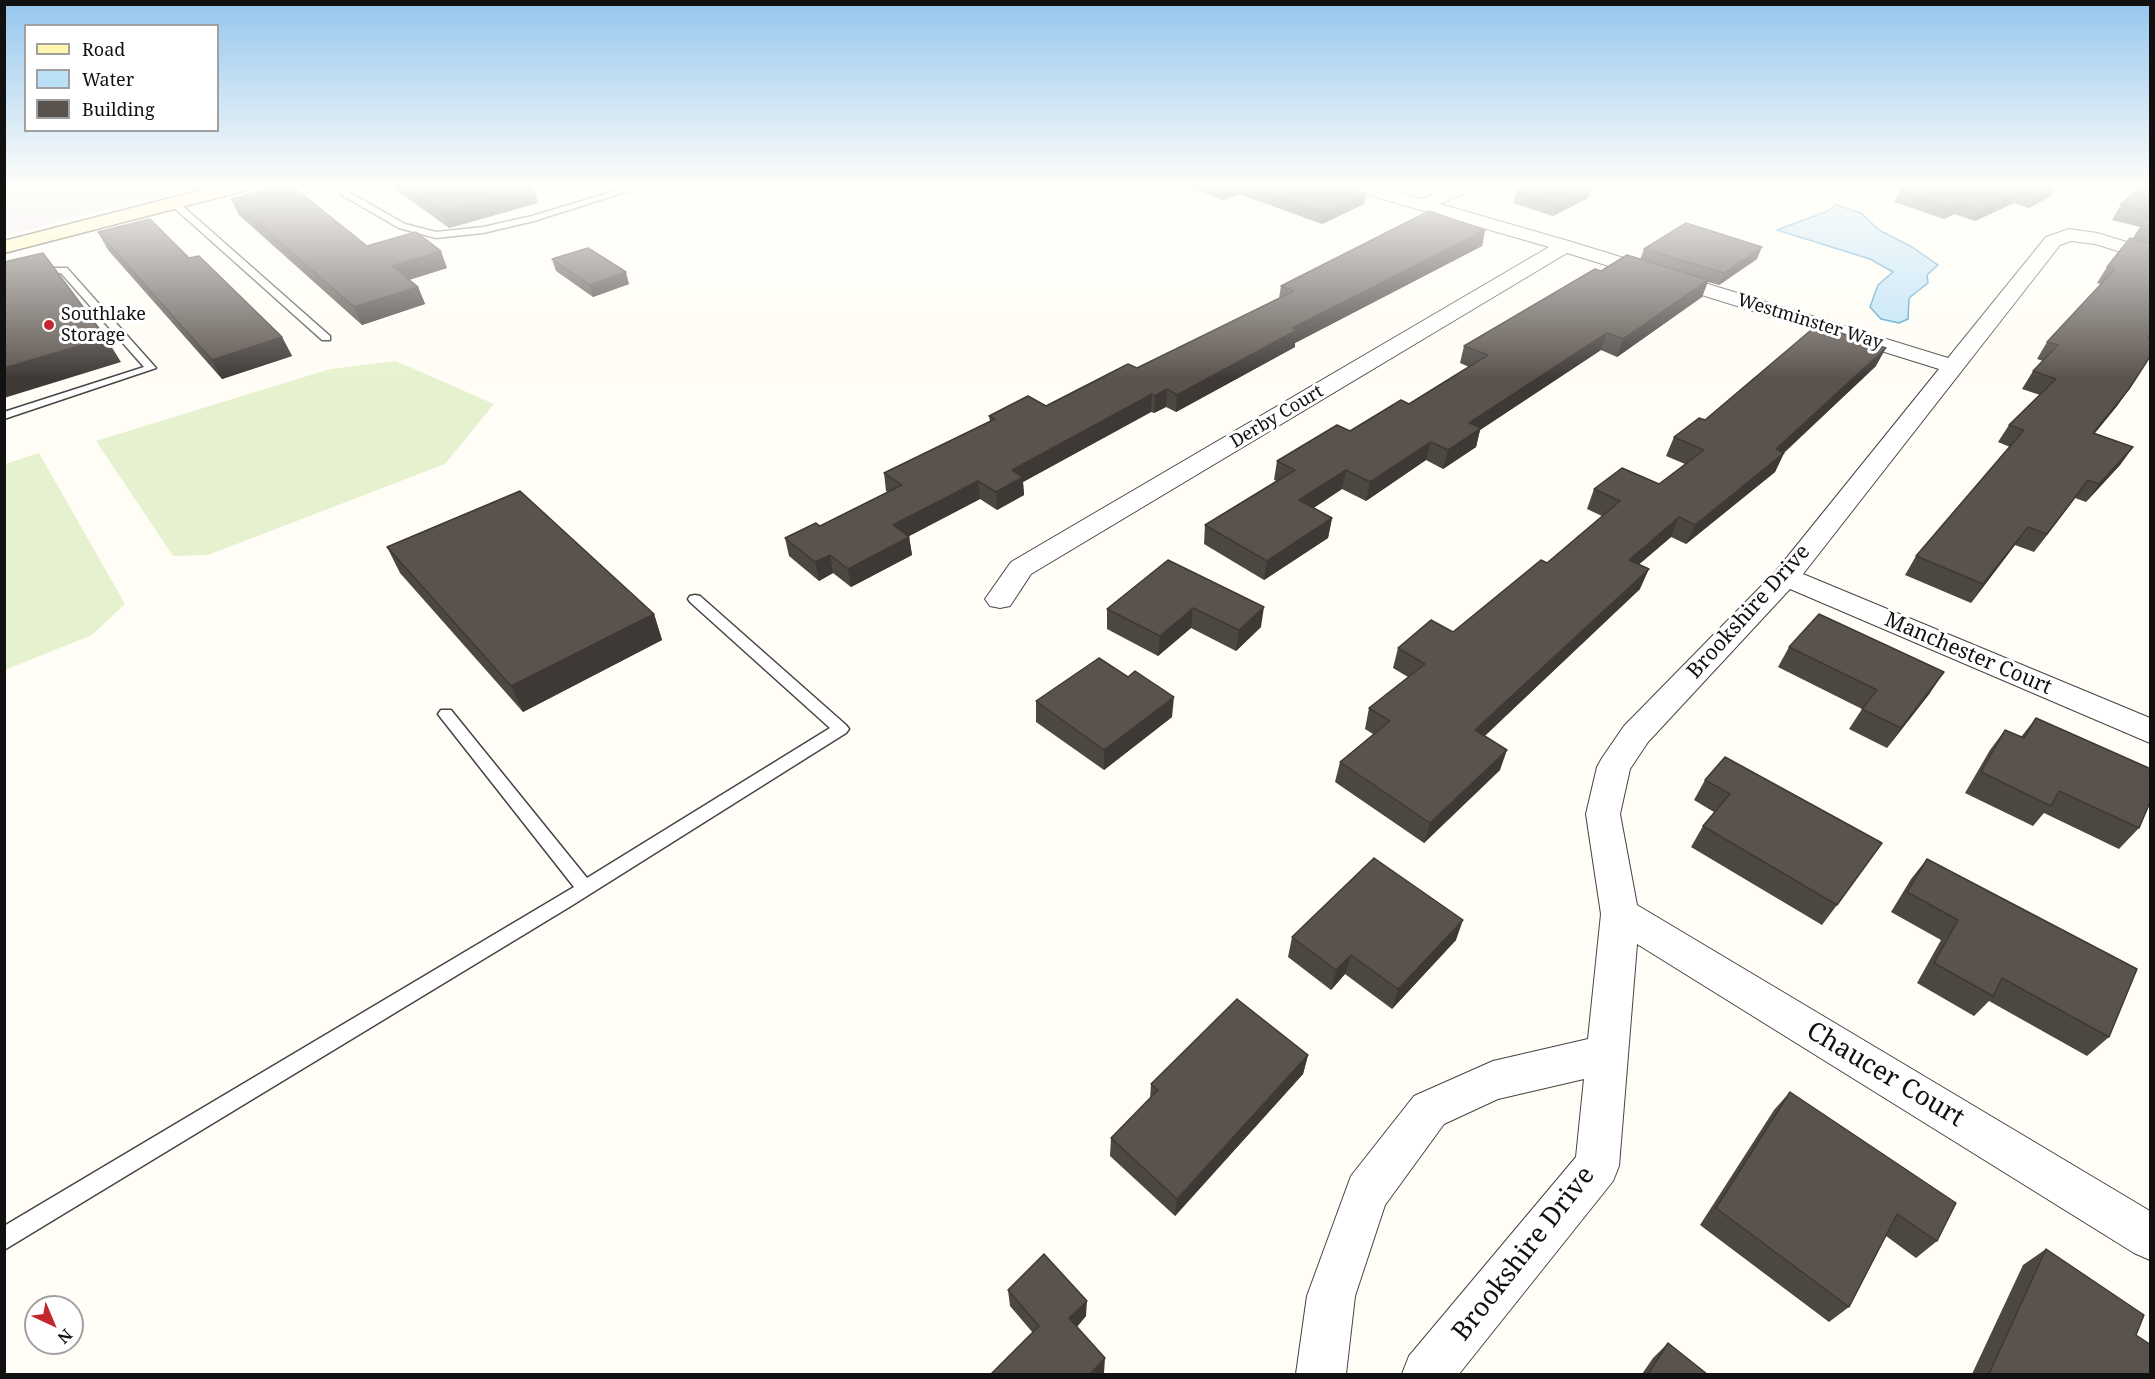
<!DOCTYPE html>
<html>
<head>
<meta charset="utf-8">
<style>
  body { margin:0 }
  #map { position:relative; width:2155px; height:1379px; overflow:hidden; background:#fffdf5; font-family:"Noto Serif",serif }
  canvas { display:block }
  .frame { position:absolute; inset:0; border:6px solid #111; pointer-events:none }
  .legend { position:absolute; left:24px; top:24px; width:195px; height:108px; box-sizing:border-box; background:#fff; border:2px solid #a0a0a0; margin:0; padding:8px 10px; list-style:none; font-size:18px; color:#111 }
  .legend li { display:flex; align-items:center; gap:12px; height:30px }
  .legend b { width:30px; border:2px solid #a0a0a0 }
  .north { position:absolute; left:24px; top:1295px; width:60px; height:60px; box-sizing:border-box; background:#fff; border:2px solid #a0a0a0; border-radius:50%; rotate:136deg; font-size:16px; font-weight:700; line-height:24px; text-align:center; color:#111 }
  .north::after { content:''; display:block; margin:auto; width:21px; height:27px; background:#c4262e; clip-path:polygon(50% 0,100% 100%,50% 72%,0 100%) }
</style>
</head>
<body>
<div id="map">
<canvas width="2155" height="1379"></canvas>
<div class="frame"></div>
<ul class="legend">
<li><b style="height:8px;background:#fff6b0"></b>Road</li>
<li><b style="height:16px;background:#b9e0f7"></b>Water</li>
<li><b style="height:16px;background:#5a524d"></b>Building</li>
</ul>
<div class="north">N</div>
</div>
<script>
const ctx = document.querySelector('canvas').getContext('2d');
ctx.lineJoin = 'round';
function paint(path, color) { ctx.fillStyle = color; ctx.fill(path, 'evenodd'); }
const toPath = rows => new Path2D(rows.map(r => 'M' + r).join(''));
function stroke(path, color, width, dash) { ctx.strokeStyle = color; ctx.lineWidth = width; ctx.lineCap = dash ? 'butt' : 'round'; ctx.setLineDash(dash || []); ctx.stroke(path); }
function drawText(font, color, halo, rows, align = 'center') {
  ctx.font = font + ' "Noto Serif",serif'; ctx.lineWidth = 6; ctx.setLineDash([]); ctx.textBaseline = 'middle'; ctx.strokeStyle = halo; ctx.fillStyle = color; for (const [text, x, y, turn = 0] of rows) {
    ctx.save(); ctx.translate(x, y); ctx.rotate((+turn || 0) * Math.PI / 180); ctx.textAlign = isNaN(turn) ? turn : align; if (halo) ctx.strokeText(text, 0, 0); ctx.fillText(text, 0, 0); ctx.restore();
  }
}
paint(toPath([
  [5,186,203,186,5,235]
]), '#eee6ef');
paint(toPath([
  [396,361,494,404,445,464,208,555,173,556,96,441,330,369],
  [39,453,125,604,92,635,5,670,5,464]
]), '#e6f2cf');
const water = toPath([
  [1836,205,1861,213,1879,230,1912,247,1938,265,1927,275,1928,283,1909,298,1908,319,1899,323,1881,319,1870,307,1878,285,1893,272,1870,259,1777,230,1828,211,1836,205]
]);
paint(water, '#b9e0f7');
stroke(water, '#3f96cf', 1.5);
const lane = toPath([
  [338,186,346,186,347,191,405,224,436,232,483,227,532,216,631,186,644,186,534,221,483,233,436,238,399,228,340,194,338,186],
  [171,201,177,201,330,336,330,340,322,340,171,205,171,201],
  [46,268,67,268,156,368,4,419,4,412,144,367,61,273,46,274,4,284,4,278,46,268],
  [695,595,700,596,846,725,849,729,846,733,571,906,4,1250,4,1226,574,887,441,718,438,714,441,710,451,710,587,878,830,728,690,602,688,599,690,596,695,595]
]);
const street = toPath([
  [1348,186,1377,186,1422,199,1450,186,1474,186,1471,190,1440,204,1572,242,1948,358,2046,237,2069,229,2097,233,2150,249,2150,261,2095,244,2071,241,2060,245,1803,574,2150,718,2150,743,1790,589,1648,742,1630,769,1620,814,1637,905,2150,1211,2150,1260,2134,1253,1637,944,1619,1166,1613,1181,1459,1374,1402,1374,1409,1356,1576,1157,1584,1079,1498,1099,1444,1124,1385,1205,1355,1296,1346,1374,1296,1374,1307,1296,1351,1176,1414,1096,1493,1061,1588,1039,1601,914,1586,814,1597,767,1602,758,1624,726,1776,571,1939,369,1567,253,1031,574,1010,606,1000,608,990,606,985,599,1011,562,1549,247,1351,190,1348,186]
]);
const secondary = toPath([
  [217,186,249,186,247,190,4,253,4,241,217,186]
]);
stroke(lane, '#444', 3);
stroke(street, '#444', 2);
stroke(secondary, '#333', 3);
paint(lane, '#fff');
paint(street, '#fff');
paint(secondary, '#fff6b0');
paint(toPath([
  [391,186,531,186,533,187,538,203,449,228],
  [1187,186,1360,186,1359,191,1366,194,1364,204,1322,224,1239,194,1222,200],
  [1910,186,2056,186,2051,196,2029,208,2014,203,1975,221,1954,214,1944,219,1894,202,1899,191],
  [2151,186,2151,338,2129,389,2117,406,2095,433,2133,447,2120,465,2086,502,2075,498,2034,552,2015,545,1971,603,1905,575,1916,556,2010,447,1998,442,2009,425,2040,395,2022,389,2033,371,2043,361,2037,359,2047,342,2101,284,2097,283,2107,267,2132,239,2140,227,2112,220,2121,204],
  [1516,192,1588,198,1553,216,1513,203],
  [231,199,367,246,447,268,409,280,418,287,425,304,362,325,239,215],
  [1485,230,1482,246,1295,343,1295,347,1176,412,1166,407,1154,413,1151,412,1023,482,1024,495,997,510,980,499,909,536,912,555,851,587,833,573,819,581,789,556,785,538,820,526,888,492,886,491,884,473,990,421,989,416,1046,406,1137,368,1279,298,1281,286],
  [98,232,189,258,282,337,292,356,222,379,108,250],
  [1644,249,1757,259,1719,285,1708,282,1702,297,1617,357,1601,350,1480,430,1476,447,1443,469,1426,460,1366,501,1342,489,1313,508,1332,518,1328,538,1264,580,1204,544,1205,525,1277,481,1274,480,1277,461,1350,431,1409,404,1469,367,1460,363,1464,346,1601,271,1640,260],
  [552,259,629,284,593,297,556,271],
  [1876,366,1784,453,1775,472,1686,544,1671,537,1639,564,1640,589,1484,736,1500,770,1424,843,1335,782,1340,762,1373,734,1365,729,1369,708,1408,677,1393,668,1398,648,1453,632,1547,563,1602,516,1587,509,1594,489,1659,484,1685,464,1666,456,1674,437,1705,420],
  [387,547,654,614,662,640,523,712,400,573],
  [1168,560,1261,627,1236,651,1191,628,1158,656,1107,629,1107,609],
  [1789,647,1930,693,1887,748,1849,729,1862,709,1778,667],
  [1036,701,1172,717,1104,770,1036,722],
  [2036,718,2139,828,2119,849,2044,813,2033,826,1965,793,1990,750,2005,730,2021,737],
  [1725,757,1837,905,1822,925,1691,847,1703,826,1714,812,1694,800,1705,780],
  [1927,859,2109,1037,2087,1056,1989,1001,1974,1016,1917,983,1941,940,1891,912,1911,879],
  [1292,937,1456,940,1392,1009,1345,974,1331,990,1288,957],
  [1308,1055,1303,1074,1175,1216,1110,1156,1111,1138,1150,1099,1151,1084],
  [1790,1092,1937,1241,1916,1258,1886,1236,1849,1307,1829,1322,1700,1225,1774,1110],
  [2046,1249,2136,1335,2151,1374,1972,1374,2023,1265],
  [1008,1290,1086,1316,1077,1327,1104,1373,1033,1333,1010,1306],
  [1668,1343,1707,1374,1642,1374,1653,1358]
]), '#4d4742');
paint(toPath([
  [1232,186,1240,186,1239,194,1222,200,1223,190],
  [1355,186,1360,186,1358,194,1350,188],
  [2055,186,2056,186,2051,196,2029,208,2035,197],
  [533,187,538,203,449,228,443,212],
  [1592,187,1588,198,1553,216,1556,205],
  [2020,192,2014,203,1975,221,1981,210],
  [1366,194,1364,204,1322,224,1323,213],
  [1960,203,1954,214,1944,219,1950,208],
  [1485,230,1482,246,1295,343,1295,347,1176,412,1177,395,1293,328],
  [1762,247,1757,259,1719,285,1724,273],
  [441,251,447,268,399,283,392,266],
  [626,272,629,284,593,297,590,285],
  [1708,280,1702,297,1617,357,1623,339],
  [418,287,425,304,362,325,354,307],
  [1607,333,1601,350,1480,430,1476,447,1443,469,1448,450,1469,423],
  [282,337,292,356,222,379,212,360],
  [106,338,121,362,4,398,4,368],
  [1886,348,1876,366,1781,455,1784,453,1775,472,1686,544,1695,525],
  [1167,389,1166,407,1154,413,1155,396],
  [2129,389,2117,406,2081,450,2093,433],
  [1152,394,1151,412,1023,482,1024,495,997,510,996,492,1012,470],
  [1431,442,1426,460,1366,501,1370,482],
  [2133,447,2120,465,2086,502,2099,484],
  [1346,470,1342,489,1296,520,1299,500],
  [2088,480,2075,498,2034,552,2047,534],
  [978,481,980,499,896,543,893,525],
  [1679,517,1671,537,1621,580,1629,560],
  [1332,518,1328,538,1264,580,1267,561],
  [2028,527,2015,545,1971,603,1983,584],
  [909,537,912,555,851,587,848,569],
  [830,555,833,573,819,581,815,562],
  [1649,569,1640,589,1469,751,1475,730],
  [1264,607,1261,627,1236,651,1239,630],
  [1193,608,1191,628,1158,656,1160,636],
  [654,614,662,640,523,712,511,686],
  [1944,672,1930,693,1887,748,1901,728],
  [1174,697,1172,717,1104,770,1104,750],
  [1507,750,1500,770,1424,843,1430,823],
  [1463,920,1456,940,1392,1009,1398,989],
  [1351,955,1345,974,1331,990,1336,970],
  [1308,1055,1303,1074,1175,1216,1177,1199],
  [1087,1301,1086,1316,1070,1334,1069,1318],
  [1105,1358,1104,1373,1103,1374,1090,1374]
]), '#3f3936');
const building = toPath([
  [282,186,292,186,367,246,416,232,441,251,392,266,418,287,354,307,231,199,282,186],
  [407,186,531,186,533,187,443,212,407,186],
  [1214,186,1232,186,1223,190,1214,186],
  [1249,186,1355,186,1350,188,1366,194,1323,213,1249,186],
  [1528,186,1588,186,1592,187,1556,205,1516,192,1528,186],
  [1910,186,2055,186,2035,197,2020,192,1981,210,1960,203,1950,208,1899,191,1910,186],
  [2142,186,2151,186,2151,212,2121,204,2142,186],
  [1429,211,1485,230,1293,328,1297,330,1177,395,1167,389,1155,396,1152,394,1012,470,1023,477,996,492,978,481,893,525,909,537,848,569,830,555,815,562,785,538,816,523,820,526,902,485,884,473,995,419,989,416,1028,396,1046,406,1128,364,1137,368,1294,291,1281,286,1429,211],
  [2151,213,2151,228,2141,225,2151,213],
  [150,219,189,258,199,256,282,337,212,360,98,232,150,219],
  [1686,223,1762,247,1724,273,1644,249,1686,223],
  [2130,238,2151,244,2151,335,2148,338,2151,339,2151,355,2129,389,2093,433,2133,447,2099,484,2088,480,2047,534,2028,527,1983,584,1916,556,2024,430,2009,425,2056,379,2033,371,2058,345,2047,342,2115,269,2107,267,2130,238],
  [588,248,626,272,590,285,552,259,588,248],
  [43,253,106,338,4,368,4,262,43,253],
  [1627,255,1708,280,1623,339,1607,333,1469,423,1481,428,1448,450,1431,442,1370,482,1346,470,1299,500,1332,518,1267,561,1205,525,1295,470,1277,461,1337,425,1350,431,1401,400,1409,404,1488,355,1464,346,1595,269,1601,271,1627,255],
  [1817,325,1886,348,1776,449,1784,453,1695,525,1679,517,1629,560,1649,569,1475,730,1507,750,1430,823,1340,762,1390,721,1369,708,1425,664,1398,648,1431,620,1453,632,1541,560,1547,563,1620,501,1594,489,1622,468,1659,484,1704,450,1674,437,1699,418,1705,420,1817,325],
  [520,491,654,614,511,686,387,547,520,491],
  [1168,560,1264,607,1239,630,1193,608,1160,636,1107,609,1168,560],
  [1819,614,1944,672,1901,728,1862,709,1877,690,1789,647,1819,614],
  [1099,658,1128,677,1135,671,1174,697,1104,750,1036,701,1099,658],
  [2036,718,2151,769,2151,800,2139,828,2059,791,2051,806,1981,772,2005,730,2024,738,2036,718],
  [1725,757,1882,843,1837,905,1703,826,1730,794,1705,780,1725,757],
  [1374,858,1463,920,1398,989,1351,955,1336,970,1292,937,1374,858],
  [1927,859,2137,969,2109,1037,2002,978,1993,996,1934,963,1958,920,1907,892,1927,859],
  [1237,999,1308,1055,1177,1199,1111,1138,1158,1090,1151,1084,1237,999],
  [1790,1092,1956,1203,1937,1241,1897,1214,1849,1307,1716,1208,1790,1092],
  [2046,1249,2144,1315,2136,1335,2151,1345,2151,1374,1989,1374,2046,1249],
  [1044,1254,1087,1301,1069,1318,1105,1358,1090,1374,991,1374,1039,1326,1008,1290,1044,1254],
  [1668,1343,1707,1374,1648,1374,1668,1343]
]);
paint(building, '#5a524d');
stroke(building, '#3f3936', 1.5);
const sky = ctx.createLinearGradient(0, 0, 0, 379);
sky.addColorStop(0, '#95c6ee');
sky.addColorStop(0.49, '#fffefa');
sky.addColorStop(1, '#fffefa00');
ctx.fillStyle = sky;
ctx.fillRect(0, 0, 2155, 379);
for (const [x, y, r, color] of [
  [49,325,6,"#c4262e"]
]) { const dot = new Path2D(); dot.arc(x, y, r, 0, 2 * Math.PI); ctx.fillStyle = color; ctx.fill(dot); stroke(dot, '#fff', 2); }
drawText('18px', '#111', '#fff', [
  ["Southlake",61,315],
  ["Storage",61,336]
], 'left');
drawText('18px', '#111', '#fff', [
  ["Westminster Way",1810,322,17],
  ["Derby Court",1277,417,-31]
]);
drawText('21px', '#111', '#fff', [
  ["Brookshire Drive",1749,612,-48],
  ["Manchester Court",1968,654,23]
]);
drawText('26px', '#111', '#fff', [
  ["Chaucer Court",1885,1075,31],
  ["Brookshire Drive",1524,1254,-52]
]);
</script>
</body>
</html>
